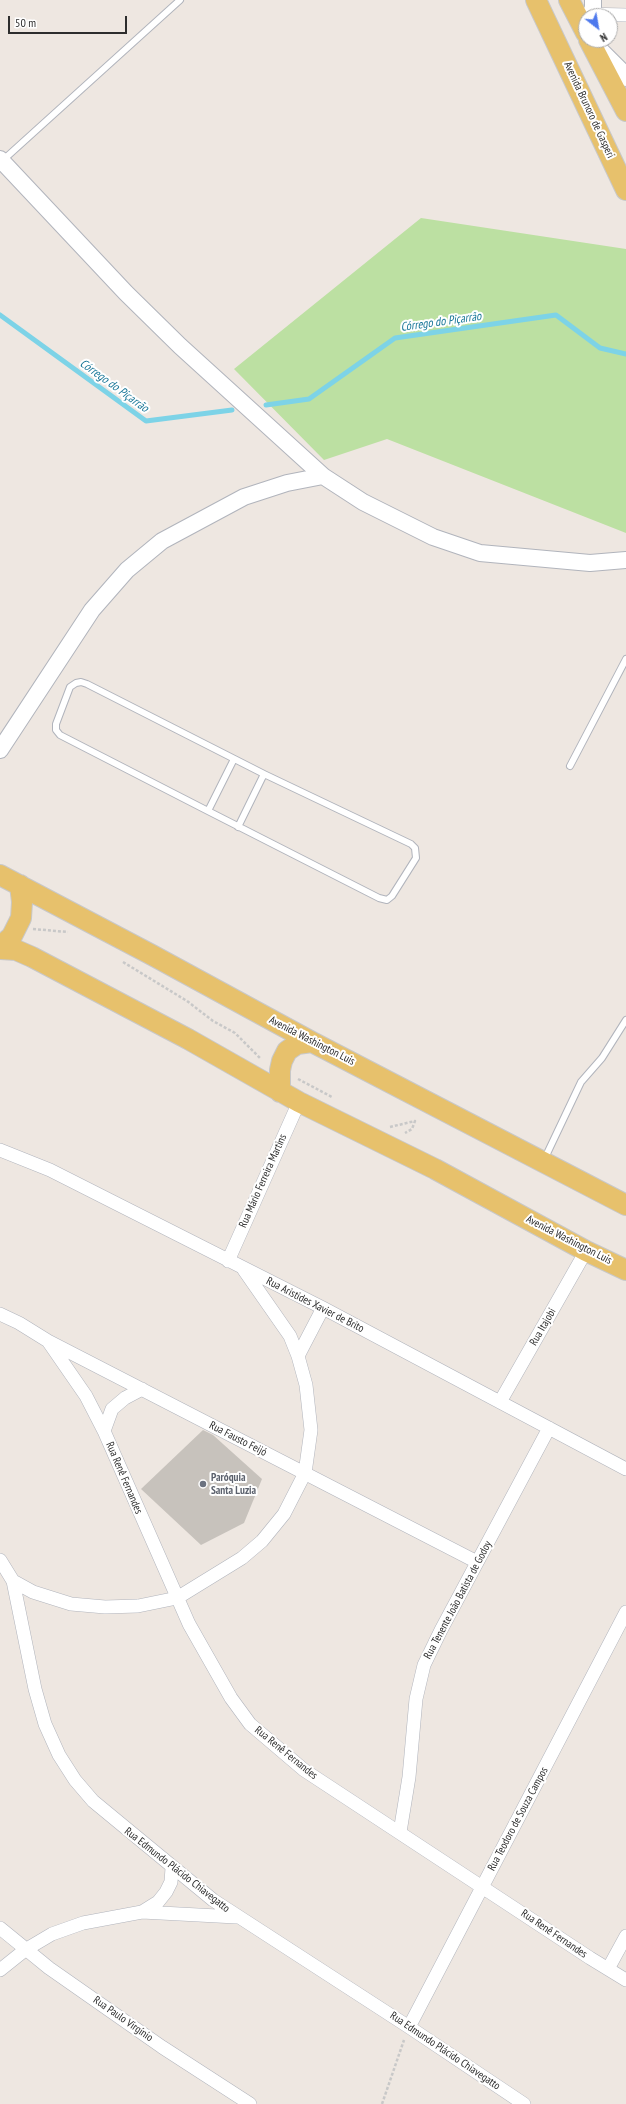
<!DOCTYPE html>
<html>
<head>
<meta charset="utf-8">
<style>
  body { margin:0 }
  #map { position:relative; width:626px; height:2104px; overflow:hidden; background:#eee7e1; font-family:"PT Sans Narrow",sans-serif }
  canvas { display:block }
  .north { position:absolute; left:578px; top:8px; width:40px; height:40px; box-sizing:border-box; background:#fff; border:1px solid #ababab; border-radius:50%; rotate:149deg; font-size:11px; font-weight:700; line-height:16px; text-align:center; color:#2d2d2d }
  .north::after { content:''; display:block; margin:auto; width:14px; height:18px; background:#4e79ed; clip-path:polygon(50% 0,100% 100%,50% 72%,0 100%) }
  .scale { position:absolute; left:8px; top:16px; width:119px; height:18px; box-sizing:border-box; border:2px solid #2d2d2d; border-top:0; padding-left:5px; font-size:12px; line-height:14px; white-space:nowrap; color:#2d2d2d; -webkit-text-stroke:3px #fff; paint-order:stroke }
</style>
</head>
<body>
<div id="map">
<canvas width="626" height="2104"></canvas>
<div class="north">N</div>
<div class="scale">50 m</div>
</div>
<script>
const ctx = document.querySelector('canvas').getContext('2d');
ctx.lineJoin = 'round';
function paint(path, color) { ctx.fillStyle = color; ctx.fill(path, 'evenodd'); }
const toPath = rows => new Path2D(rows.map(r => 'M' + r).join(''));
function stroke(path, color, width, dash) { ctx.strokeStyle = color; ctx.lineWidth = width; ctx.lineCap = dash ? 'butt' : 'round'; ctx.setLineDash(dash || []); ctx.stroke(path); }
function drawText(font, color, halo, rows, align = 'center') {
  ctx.font = font + ' "PT Sans Narrow",sans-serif'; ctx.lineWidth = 4; ctx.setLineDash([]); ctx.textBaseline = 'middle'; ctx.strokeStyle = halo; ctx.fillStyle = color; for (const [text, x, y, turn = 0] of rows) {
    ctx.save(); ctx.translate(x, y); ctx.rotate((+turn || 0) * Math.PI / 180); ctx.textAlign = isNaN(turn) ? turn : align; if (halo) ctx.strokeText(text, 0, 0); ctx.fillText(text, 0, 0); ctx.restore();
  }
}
paint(toPath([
  [421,218,626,249,626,533,387,439,324,460,234,369]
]), '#bce0a2');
stroke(toPath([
  [0,315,146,421,232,410],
  [266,405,309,399,395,338,556,315,600,348,626,354]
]), '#7dd3e7', 5);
paint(toPath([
  [203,1430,213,1435,262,1479,244,1523,201,1545,141,1489]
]), '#c7c2bc');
const service = toPath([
  [2,161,180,0],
  [234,759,208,811,379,898,387,900,392,896,416,858,415,848,411,844,264,774],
  [570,766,626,659],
  [208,811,60,735,56,730,56,724,70,687,76,683,81,682,87,684,264,774,238,827],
  [544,1160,581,1082,602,1058,626,1020]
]);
const minor = toPath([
  [584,14,626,15],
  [0,1150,50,1170,323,1308,626,1469],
  [228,1261,299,1102],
  [0,1314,19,1323,48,1341,477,1562],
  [48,1341,86,1396,104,1431,189,1624,231,1698,250,1724,304,1770,590,1958,626,1980],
  [298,1356,323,1308],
  [500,1402,586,1251],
  [104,1431,112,1409,125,1398,142,1389],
  [0,1560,13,1581,35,1689,45,1724,59,1755,75,1780,93,1801,213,1900,409,2027,524,2104],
  [13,1581,33,1592,71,1604,105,1607,138,1606,177,1598,242,1558,262,1541,284,1514,305,1473,311,1430,306,1385,298,1356,290,1336,244,1270],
  [400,1832,409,1777,416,1699,424,1665,441,1630,549,1428],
  [142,1912,158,1902,166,1892,171,1882,172,1868],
  [0,1928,49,1968,162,2047,250,2104],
  [608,1969,626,1936],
  [0,1970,25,1950,52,1934,83,1923,142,1912,236,1917],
  [409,2027,626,1612]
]);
const tertiary = toPath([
  [593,13,593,0],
  [0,159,126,293,180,346,323,476,363,502,433,537,480,553,590,563,626,560],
  [0,750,92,610,127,570,162,541,244,497,287,483,323,476]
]);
const secondary = toPath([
  [595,46,626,77]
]);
const primary = toPath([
  [536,0,626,190],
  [569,0,586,33],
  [589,40,626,111],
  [0,875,152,955,312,1042,626,1205],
  [0,947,12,936,21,918,22,902,20,885],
  [0,949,16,950,32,957,188,1039,299,1102,435,1169,586,1251,626,1270],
  [280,1092,280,1070,282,1061,287,1051,297,1044,312,1042]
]);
stroke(service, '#b1b4bc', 8);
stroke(minor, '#b1b4bc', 14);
stroke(tertiary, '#b1b4bc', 18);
stroke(secondary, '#b1b4bc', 20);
stroke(primary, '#c8c8c8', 22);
stroke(toPath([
  [33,929,68,932],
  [123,962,187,1001,213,1021,235,1033,260,1058],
  [298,1079,332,1097],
  [390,1127,415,1121,412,1129,405,1133],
  [382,2104,404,2040]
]), '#c8c8c8', 2.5, [3, 2]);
stroke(service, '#fff', 6);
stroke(minor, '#fff', 13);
stroke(tertiary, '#fff', 16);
stroke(secondary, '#fff', 18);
stroke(primary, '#e7c16c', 20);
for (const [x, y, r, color] of [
  [203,1484,4,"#6b7280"]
]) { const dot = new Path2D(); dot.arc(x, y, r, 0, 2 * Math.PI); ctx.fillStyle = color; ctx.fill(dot); stroke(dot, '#fff', 1.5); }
drawText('11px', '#2d2d2d', '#fff', [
  ["Avenida Brunoro de Gasperi",589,110,65],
  ["Avenida Washington Luis",312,1041,27],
  ["Rua Mário Ferreira Martins",263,1181,-66],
  ["Avenida Washington Luis",569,1240,27],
  ["Rua Aristides Xavier de Brito",315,1305,27],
  ["Rua Itajobi",543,1327,-60],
  ["Rua Fausto Feijó",238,1439,27],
  ["Rua Renê Fernandes",124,1478,67],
  ["Rua Tenente João Batista de Godoy",458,1600,-62],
  ["Rua Renê Fernandes",286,1753,39],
  ["Rua Teodoro de Souza Campos",518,1819,-62],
  ["Rua Edmundo Plácido Chiavegatto",177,1870,38],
  ["Rua Renê Fernandes",554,1934,34],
  ["Rua Paulo Virgínio",123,2019,35],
  ["Rua Edmundo Plácido Chiavegatto",445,2051,34]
]);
drawText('bold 11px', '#5b616d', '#fff', [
  ["Paróquia",211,1478],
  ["Santa Luzia",211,1491]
], 'left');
drawText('italic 12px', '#187697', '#fff', [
  ["Córrego do Piçarrão",441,322,-8],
  ["Córrego do Piçarrão",114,386,36]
]);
</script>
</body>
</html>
